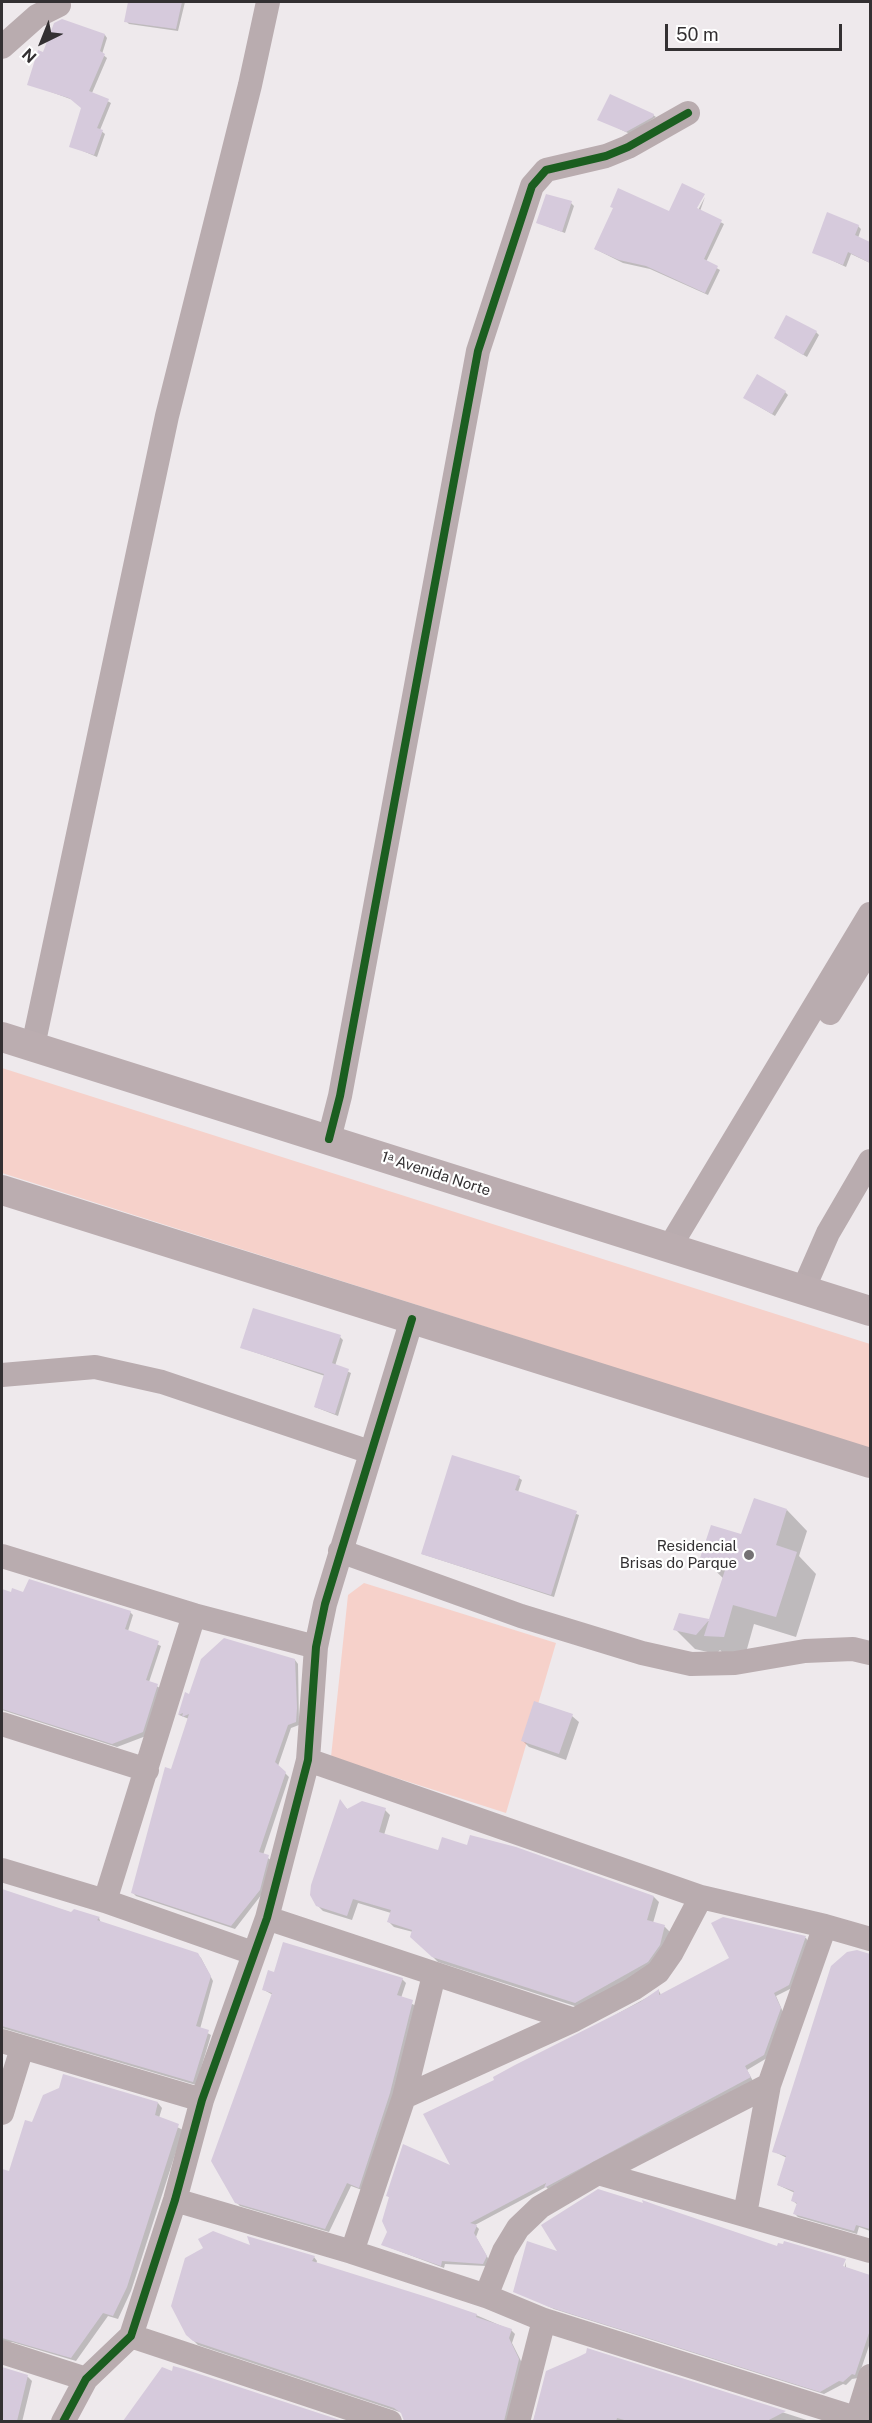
<!DOCTYPE html>
<html>
<head>
<meta charset="utf-8">
<style>
  body { margin:0 }
  #map { position:relative; width:872px; height:2423px; overflow:hidden; background:#eee9ec; font-family:"Public Sans",sans-serif }
  canvas { display:block }
  .frame { position:absolute; inset:0; border:3px solid #333032; pointer-events:none }
  .north { position:absolute; left:12px; top:12px; width:60px; height:60px; -webkit-text-stroke:4px #fff; paint-order:stroke; rotate:223deg; font-size:16px; font-weight:700; line-height:24px; text-align:center; color:#333032 }
  .north::after { content:''; display:block; margin:auto; width:21px; height:27px; background:#333032; clip-path:polygon(50% 0,100% 100%,50% 72%,0 100%) }
  .scale { position:absolute; left:665px; top:24px; width:177px; height:27px; box-sizing:border-box; border:3px solid #333032; border-top:0; padding-left:8px; font-size:18px; line-height:21px; white-space:nowrap; color:#333032; -webkit-text-stroke:4px #fff; paint-order:stroke }
</style>
</head>
<body>
<div id="map">
<canvas width="872" height="2423"></canvas>
<div class="frame"></div>
<div class="north">N</div>
<div class="scale">50 m</div>
</div>
<script>
const ctx = document.querySelector('canvas').getContext('2d');
ctx.lineJoin = 'round';
function paint(path, color) { ctx.fillStyle = color; ctx.fill(path, 'evenodd'); }
const toPath = rows => new Path2D(rows.map(r => 'M' + r).join(''));
function stroke(path, color, width, dash) { ctx.strokeStyle = color; ctx.lineWidth = width; ctx.lineCap = dash ? 'butt' : 'round'; ctx.setLineDash(dash || []); ctx.stroke(path); }
function drawText(font, color, halo, rows, align = 'center') {
  ctx.font = font + ' "Public Sans",sans-serif'; ctx.lineWidth = 4.5; ctx.setLineDash([]); ctx.textBaseline = 'middle'; ctx.strokeStyle = halo; ctx.fillStyle = color; for (const [text, x, y, turn = 0] of rows) {
    ctx.save(); ctx.translate(x, y); ctx.rotate((+turn || 0) * Math.PI / 180); ctx.textAlign = isNaN(turn) ? turn : align; if (halo) ctx.strokeText(text, 0, 0); ctx.fillText(text, 0, 0); ctx.restore();
  }
}
paint(toPath([
  [2,1068,870,1344,870,1449,2,1173],
  [364,1583,556,1643,506,1813,331,1757,348,1595]
]), '#f6d1ca');
paint(toPath([
  [130,2,185,2,178,31,129,24,126,21],
  [105,35,107,38,102,54,107,58,92,93,111,103,100,130,105,134,97,157,71,146,83,108,73,100,29,84,44,54],
  [653,115,656,117,630,134,599,119],
  [705,197,700,211,724,224,706,262,720,270,708,295,650,269,623,263,595,249,670,213,695,216],
  [571,203,574,206,565,233,538,223],
  [858,226,861,229,858,238,870,244,870,263,851,254,846,267,814,252],
  [816,332,819,335,807,357,775,338],
  [785,392,788,395,775,416,748,400],
  [340,1337,343,1340,335,1366,351,1373,338,1416,315,1407,325,1376,242,1348],
  [519,1478,522,1480,518,1492,579,1515,554,1597,422,1554],
  [787,1510,807,1531,799,1556,816,1574,796,1637,754,1624,745,1656,726,1656,720,1650,716,1654,695,1649,675,1629,680,1614,710,1621,724,1579,702,1558],
  [2,1591,130,1612,133,1615,128,1631,161,1646,149,1682,160,1688,146,1736,117,1747,2,1710],
  [295,1660,298,1664,299,1725,291,1728,278,1766,289,1777,263,1855,271,1860,262,1894,235,1929,136,1896,132,1892,189,1719,179,1715,186,1694,190,1696],
  [572,1716,579,1722,566,1760,529,1747,522,1740],
  [341,1802,348,1810,385,1810,390,1815,384,1835,439,1852,654,1897,659,1902,653,1923,665,1927,670,1932,653,1966,581,2008,438,1962,412,1936,413,1932,394,1927,389,1922,391,1913,358,1903,352,1920,323,1911,317,1905],
  [2,1890,72,1913,75,1910,99,1918,101,1923,197,1954,201,1958,213,1981,200,2029,211,2035,196,2085,2,2028],
  [723,1918,806,1938,808,1941,792,1988,776,1996,783,2012,767,2058,747,2070,753,2081,549,2190,546,2187,475,2225,479,2229,476,2237,489,2260,486,2266,445,2264,444,2268,383,2245,389,2232,390,2198,388,2196,453,2168,496,2080,659,1991,661,1995,731,1959],
  [857,1952,870,1956,870,2231,859,2227,857,2234,798,2217,795,2214,798,2205,793,2201,795,2193,778,2185,787,2158,773,2151],
  [275,1973,402,1979,406,1983,401,1998,416,2006,394,2097,362,2190,351,2186,329,2232,240,2206,236,2202,273,1995,264,1990],
  [158,2103,162,2108,159,2118,183,2130,131,2291,118,2319,108,2316,76,2361,12,2342,2,2344,2,2307,9,2318,31,2306,2,2249,2,2178,4,2171,10,2173,33,2124],
  [253,2247,314,2257,317,2261,316,2264,476,2315,511,2330,515,2334,512,2343,522,2363,508,2422,430,2422,198,2345,187,2334],
  [560,2253,843,2274,846,2262,846,2269,870,2278,870,2304,838,2311,870,2325,870,2343,858,2378,852,2379,846,2385,843,2384,824,2394,554,2309,515,2291],
  [588,2350,813,2422,533,2422,547,2372,587,2354],
  [2,2368,28,2377,32,2381,22,2422,2,2422],
  [162,2369,173,2374,184,2370,339,2422,124,2422]
]), '#0003');
paint(toPath([
  [128,2,182,2,176,29,124,22],
  [62,19,105,34,100,51,105,54,89,91,109,99,97,128,103,130,94,155,69,147,81,108,69,98,27,85,38,50,43,52,54,23],
  [610,94,654,114,653,117,626,132,597,120],
  [682,183,705,194,697,208,722,220,704,259,718,266,705,293,646,266,619,260,594,249,613,208,610,207,618,188,669,211],
  [546,194,572,201,562,232,536,223],
  [827,212,859,225,855,235,870,242,870,263,848,252,843,265,812,253],
  [786,315,817,331,803,355,774,338],
  [757,374,786,391,772,414,743,398],
  [253,1308,341,1335,332,1363,349,1369,335,1414,314,1407,324,1374,240,1348],
  [452,1455,520,1476,515,1490,577,1511,551,1595,421,1554],
  [754,1498,787,1509,776,1545,797,1552,776,1617,733,1605,724,1637,704,1636,709,1620,696,1635,673,1630,679,1613,709,1619,726,1567,700,1558,711,1525,741,1534],
  [29,1579,131,1611,125,1629,159,1641,146,1680,158,1684,143,1732,112,1744,2,1709,2,1589,11,1592,12,1588,23,1592],
  [224,1638,295,1659,297,1708,296,1722,288,1725,275,1762,286,1772,259,1852,269,1855,260,1890,231,1926,131,1893,165,1767,171,1769,189,1714,182,1717,183,1713,178,1715,185,1692,189,1694,201,1659],
  [534,1701,573,1714,559,1754,521,1741],
  [340,1799,347,1809,362,1801,386,1808,379,1832,438,1850,442,1837,467,1845,470,1835,516,1847,654,1896,647,1920,665,1925,660,1945,648,1962,575,2003,432,1957,410,1937,412,1930,387,1922,391,1910,353,1899,347,1916,316,1906,310,1895,311,1885],
  [2,1889,71,1912,74,1909,100,1917,97,1920,198,1953,211,1976,196,2026,209,2030,193,2082,2,2026],
  [723,1917,806,1936,789,1985,774,1993,781,2008,764,2055,745,2066,751,2077,544,2188,546,2183,470,2223,477,2225,474,2233,487,2256,483,2264,442,2261,441,2266,381,2245,387,2232,382,2221,389,2197,386,2196,403,2144,450,2165,423,2114,494,2080,493,2077,515,2065,640,2002,659,1989,659,1995,729,1958,711,1923],
  [283,1942,403,1978,397,1995,413,2000,390,2093,359,2188,347,2183,325,2229,235,2203,211,2161,272,1993,262,1990,268,1970,274,1972],
  [857,1950,870,1954,870,2229,856,2225,854,2231,793,2214,797,2203,791,2201,794,2191,777,2185,786,2156,772,2152,831,1966,847,1952],
  [63,2074,158,2102,155,2115,179,2124,127,2287,113,2316,103,2313,71,2358,2,2338,2,2169,9,2171,25,2120,32,2122,43,2095,59,2088],
  [598,2189,643,2203,642,2200,656,2205,777,2246,778,2243,783,2244,784,2241,846,2259,843,2266,870,2275,870,2330,855,2375,852,2374,843,2382,839,2381,820,2392,549,2307,513,2292,527,2241,557,2251,541,2225],
  [213,2231,250,2245,247,2236,315,2256,312,2261,430,2298,477,2314,476,2317,512,2329,509,2338,519,2359,504,2421,404,2421,401,2413,394,2408,193,2341,186,2335,171,2306,185,2258,203,2248,198,2239],
  [587,2348,786,2411,767,2421,628,2421,617,2418,616,2421,533,2421,546,2371,578,2357,586,2353],
  [173,2366,184,2369,343,2421,123,2421,162,2367,172,2371],
  [2,2367,28,2375,17,2421,2,2421]
]), '#d6cadc');
stroke(toPath([
  [2,47,37,16,59,5],
  [830,1013,870,948],
  [33,1046,167,416,250,85,268,2],
  [329,1139,340,1096,478,351,532,186,546,170,606,156,628,147,688,113],
  [669,1248,870,914],
  [803,1290,828,1233,870,1161],
  [2,1375,95,1367,162,1382,370,1452],
  [340,1551,521,1616,642,1653,691,1664,735,1663,805,1651,853,1649,870,1653],
  [2,1556,194,1615,316,1647],
  [2,1724,147,1770],
  [308,1760,701,1897,825,1926,870,1939],
  [2,1870,105,1901,253,1953],
  [105,1901,194,1615],
  [267,1918,574,2020],
  [2,2041,202,2100],
  [404,2097,574,2020,633,1989,658,1972,672,1952,701,1897],
  [2,2113,22,2048],
  [598,2173,870,2251],
  [175,2200,352,2252,486,2296,544,2320,868,2422],
  [745,2214,769,2085],
  [352,2252,404,2097,434,1975],
  [486,2296,504,2251,518,2228,540,2207,598,2173,769,2085,825,1926],
  [131,2336,390,2422],
  [2,2352,86,2379],
  [857,2418,870,2376],
  [63,2422,86,2379,131,2336,175,2200,202,2100,267,1918,308,1760,316,1647,325,1604,412,1319],
  [518,2422,544,2320]
]), '#b9acaf', 24);
stroke(toPath([
  [2,1037,870,1311],
  [2,1190,870,1463]
]), '#bbadb0', 30);
stroke(toPath([
  [329,1139,340,1096,478,351,532,186,546,170,606,156,628,147,688,113],
  [63,2422,86,2379,131,2336,175,2200,202,2100,267,1918,308,1760,316,1647,325,1604,412,1319]
]), '#1b5e20', 8);
for (const [x, y, r, color] of [
  [749,1555,6,"#747173"]
]) { const dot = new Path2D(); dot.arc(x, y, r, 0, 2 * Math.PI); ctx.fillStyle = color; ctx.fill(dot); stroke(dot, '#fff', 2); }
drawText('15px', '#333032', '#fff', [
  ["1ᵃ Avenida Norte",436,1174,18]
]);
drawText('15px', '#333032', '#fff', [
  ["Residencial",737,1546],
  ["Brisas do Parque",737,1563]
], 'right');
</script>
</body>
</html>
